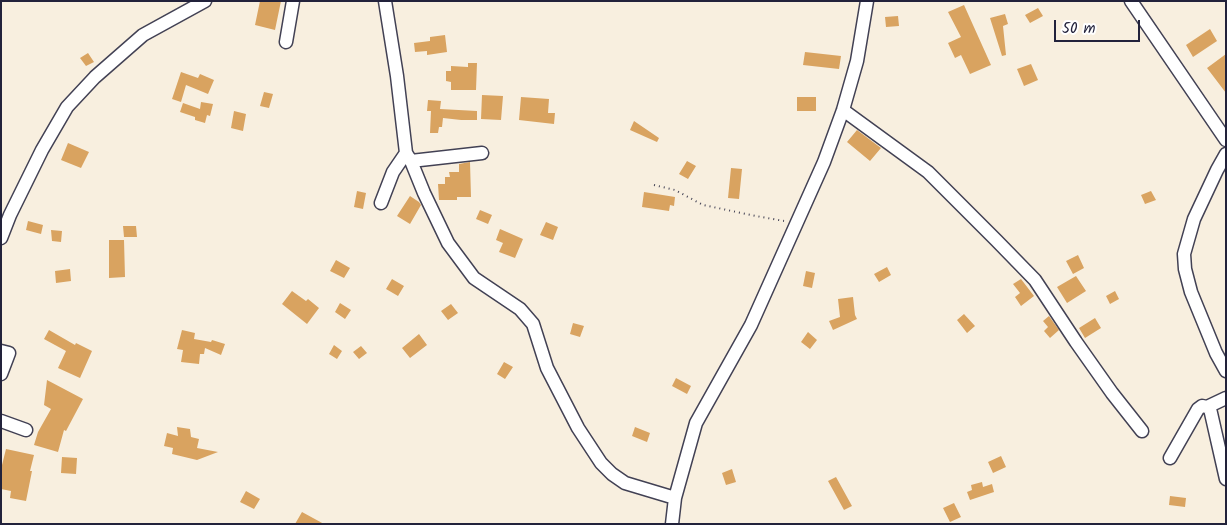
<!DOCTYPE html>
<html>
<head>
<meta charset="utf-8">
<style>
  body { margin:0 }
  #map { position:relative; width:1227px; height:525px; overflow:hidden; background:#f8efdf; font-family:Kalam,sans-serif }
  canvas { display:block }
  .frame { position:absolute; inset:0; border:2px solid #22223b; pointer-events:none }
  .scale { position:absolute; left:1054px; top:20px; width:86px; height:22px; box-sizing:border-box; border:2px solid #22223b; border-top:0; padding-left:6px; font-size:15px; line-height:18px; white-space:nowrap; color:#22223b; -webkit-text-stroke:4px #fff; paint-order:stroke }
</style>
</head>
<body>
<div id="map">
<canvas width="1227" height="525"></canvas>
<div class="frame"></div>
<div class="scale">50 m</div>
</div>
<script>
const ctx = document.querySelector('canvas').getContext('2d');
ctx.lineJoin = 'round';
function paint(path, color) { ctx.fillStyle = color; ctx.fill(path, 'evenodd'); }
const toPath = rows => new Path2D(rows.map(r => 'M' + r).join(''));
function stroke(path, color, width, dash) { ctx.strokeStyle = color; ctx.lineWidth = width; ctx.lineCap = dash ? 'butt' : 'round'; ctx.setLineDash(dash || []); ctx.stroke(path); }
paint(toPath([
  [260,1,281,1,275,30,255,25],
  [964,5,991,65,970,74,961,55,955,58,948,43,961,37,948,12],
  [1038,8,1043,16,1030,23,1025,15],
  [1005,14,1008,24,1003,26,1006,55,1002,56,990,18],
  [898,16,899,26,886,27,885,17],
  [1210,29,1217,41,1193,57,1186,45],
  [445,35,447,52,427,55,427,51,415,52,414,43,430,41,430,37],
  [805,52,841,56,839,69,803,65],
  [88,53,94,62,86,66,80,58],
  [1226,54,1226,93,1207,68],
  [468,63,477,63,476,90,451,90,451,82,446,81,446,71,451,71,451,66,468,67],
  [1031,64,1038,80,1024,86,1017,69],
  [181,72,198,78,200,74,214,80,208,94,186,85,181,102,172,99],
  [264,92,273,94,269,108,260,106],
  [482,95,503,96,501,120,481,119],
  [521,97,549,99,548,113,555,113,554,124,519,120],
  [797,97,816,97,816,111,797,111],
  [428,100,441,101,440,109,477,111,477,120,461,120,443,118,442,127,439,127,438,133,430,133,431,111,427,111],
  [201,102,213,104,210,116,207,115,205,123,195,120,195,117,180,112,183,103,200,109],
  [234,111,246,114,243,131,231,128],
  [634,121,659,138,657,142,630,130],
  [857,130,881,148,870,161,847,142],
  [68,143,89,152,81,168,61,160],
  [687,161,696,166,688,179,679,174],
  [470,162,471,197,457,197,457,200,439,200,438,184,445,184,445,177,450,177,449,172,459,172,459,164],
  [731,168,742,169,739,199,728,198],
  [357,191,366,193,363,209,354,207],
  [1151,191,1156,200,1145,204,1141,195],
  [644,192,675,197,674,206,670,205,669,211,642,207],
  [410,196,419,202,421,205,410,224,397,216],
  [480,210,492,215,488,224,476,219],
  [28,221,43,225,41,234,26,230],
  [546,222,558,227,553,240,540,235],
  [123,226,136,226,137,237,124,237],
  [500,229,523,239,515,258,499,252,503,243,496,240],
  [51,230,62,231,61,242,52,241],
  [109,240,124,240,125,277,109,278],
  [1078,255,1084,268,1073,274,1066,261],
  [336,260,350,268,344,278,330,271],
  [887,267,891,275,879,282,874,274],
  [70,269,71,281,56,283,55,271],
  [806,271,815,273,812,288,803,286],
  [1076,276,1086,291,1067,303,1057,287],
  [392,279,404,286,398,296,386,289],
  [1021,279,1034,296,1021,306,1015,297,1020,293,1013,284],
  [292,291,306,301,308,299,319,308,307,324,282,304],
  [1115,291,1119,299,1110,304,1106,296],
  [853,297,855,315,857,319,833,330,829,321,840,317,838,299],
  [340,303,351,310,345,319,335,312],
  [451,304,458,313,448,320,441,311],
  [964,314,975,326,967,333,957,320],
  [1049,316,1059,330,1050,338,1044,331,1048,327,1043,321],
  [1095,318,1101,328,1085,338,1079,328],
  [573,323,584,326,580,337,570,334],
  [49,330,75,345,76,343,92,351,80,378,58,368,66,351,44,339],
  [182,330,195,333,194,339,211,342,212,340,225,344,221,355,205,348,204,354,200,354,199,364,181,362,183,350,177,349],
  [808,332,817,340,810,349,801,342],
  [419,334,427,345,410,358,402,348],
  [334,345,342,351,337,359,329,354],
  [361,346,367,353,359,359,353,352],
  [504,362,513,367,505,379,497,374],
  [676,378,691,386,687,394,672,386],
  [47,380,83,399,66,431,64,430,58,452,34,445,38,432,51,409,44,405],
  [177,427,190,429,191,437,199,439,197,448,218,452,197,460,172,454,173,448,164,446,167,433,178,436],
  [635,427,650,433,647,442,632,436],
  [6,449,34,455,30,471,32,471,26,501,10,498,11,491,1,489,1,465,2,465],
  [1001,456,1006,467,993,473,988,462],
  [62,457,77,458,76,474,61,473],
  [732,469,736,482,726,485,722,473],
  [836,477,852,506,844,510,828,481],
  [982,482,983,487,992,484,994,492,970,500,967,492,972,490,971,485],
  [246,491,260,499,254,509,240,502],
  [1170,496,1186,498,1185,507,1169,505],
  [954,503,961,517,950,522,943,508],
  [302,512,324,524,295,524]
]), '#d9a360');
const minor = toPath([
  [385,1,397,76,406,153,411,161,424,193,448,243,474,278,520,309,533,324,547,368,578,428,601,463,612,474,625,483,675,498],
  [1131,1,1226,140],
  [286,42,293,1],
  [843,110,928,172,997,241,1035,280,1076,342,1112,393,1142,431],
  [1226,154,1217,170,1194,219,1184,254,1185,269,1191,292,1216,353,1226,371],
  [411,161,482,153],
  [381,203,393,172,406,153],
  [1,238,10,215,42,150,67,107,95,77,143,35,205,1],
  [1,351,9,353,1,374],
  [1207,407,1226,398],
  [1,421,26,430],
  [1170,458,1198,409,1202,406,1207,407,1210,409,1211,413,1226,479],
  [672,524,675,498,696,423,751,325,824,162,843,110,857,61,867,1]
]);
stroke(minor, '#424154', 15);
stroke(toPath([
  [654,185,675,190,703,205,756,216,784,221]
]), '#424154', 2, [1, 4]);
stroke(minor, '#fff', 12);
</script>
</body>
</html>
